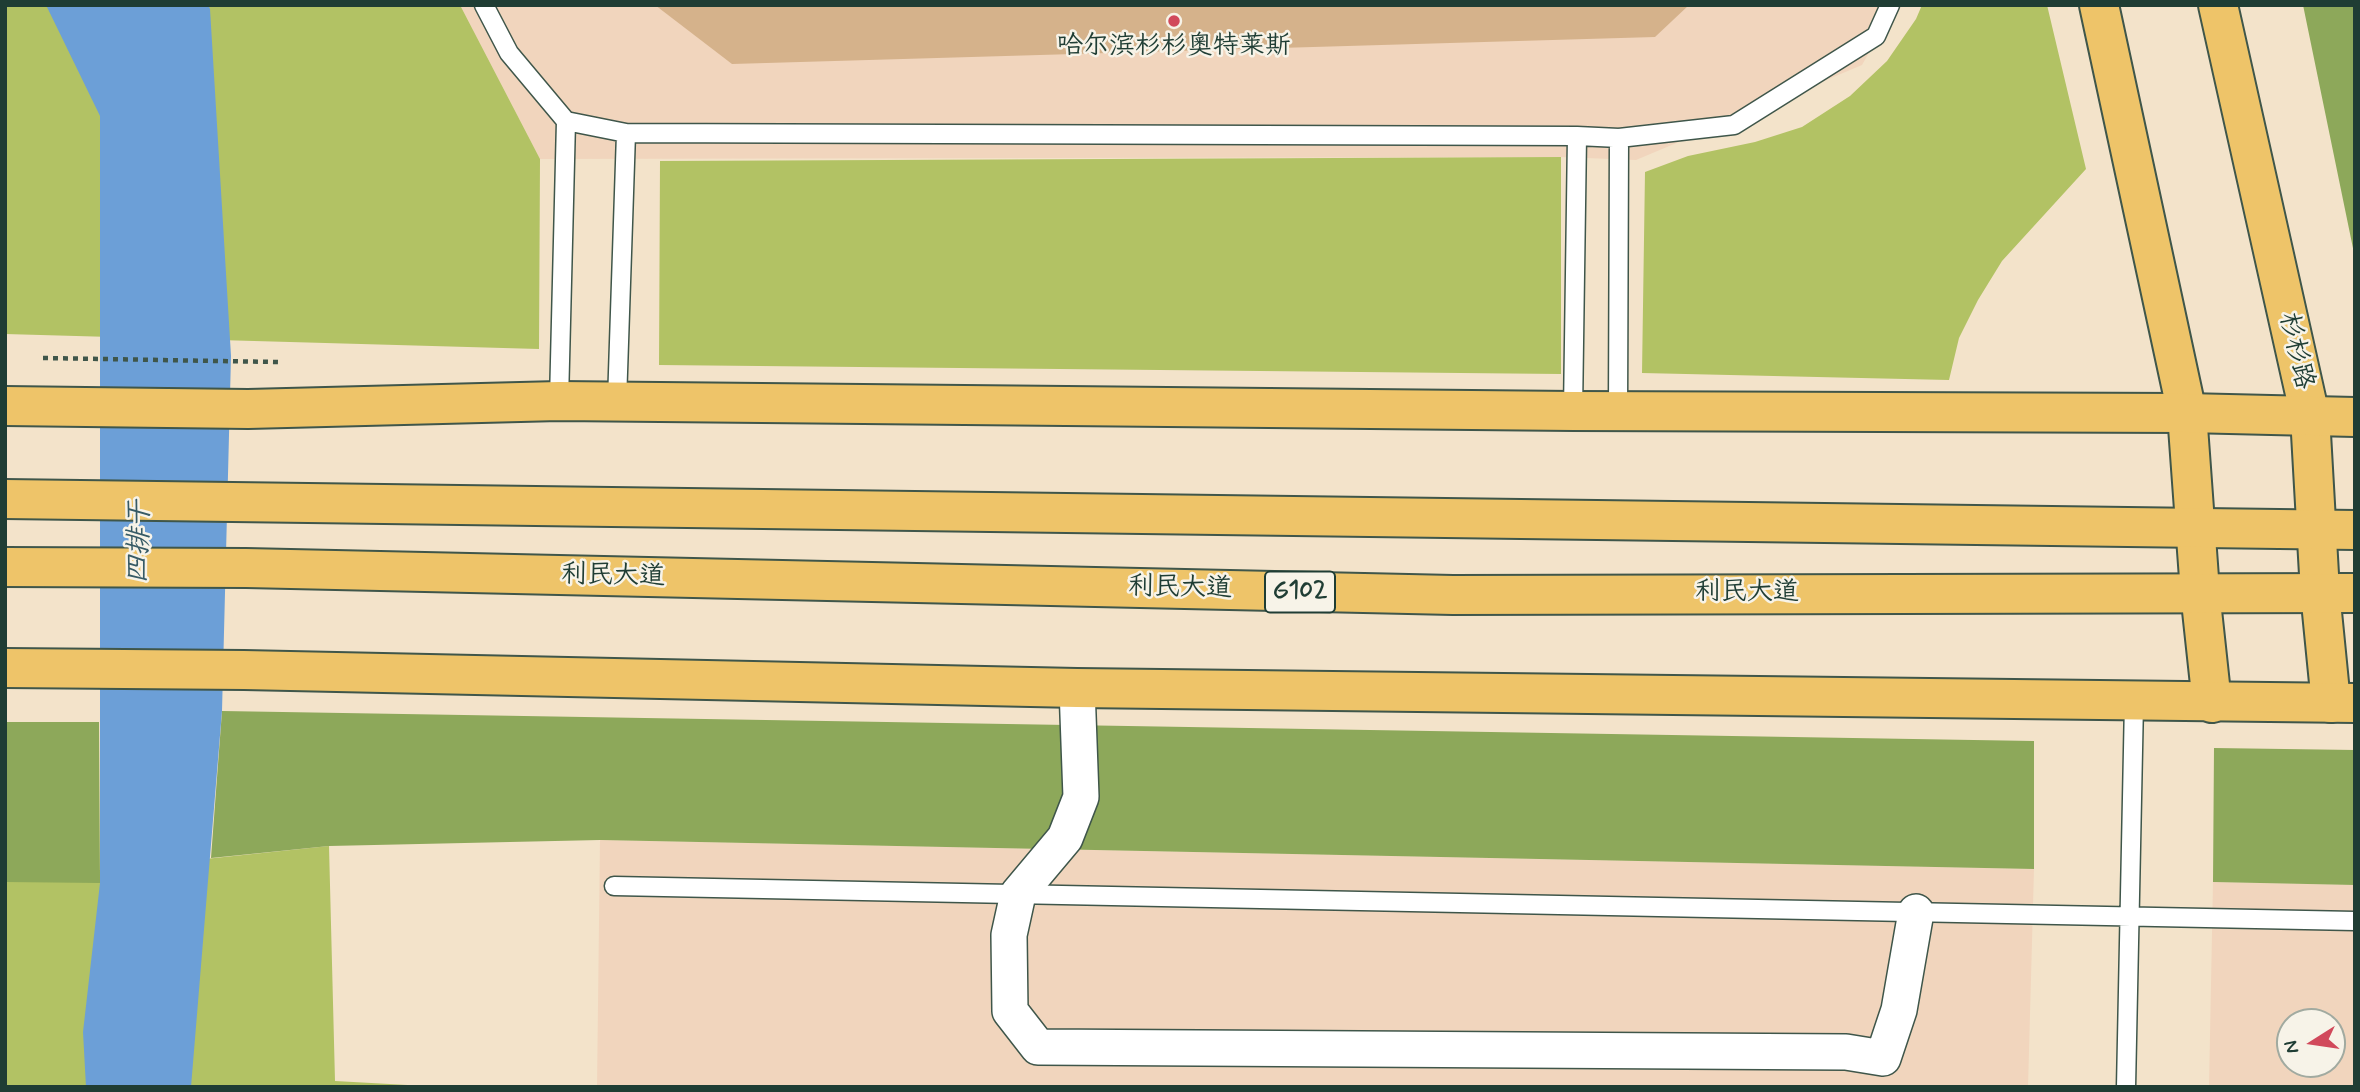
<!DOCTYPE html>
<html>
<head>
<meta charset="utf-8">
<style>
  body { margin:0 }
  #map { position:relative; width:2360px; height:1092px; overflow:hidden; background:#f3e3ca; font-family:Mynerve,sans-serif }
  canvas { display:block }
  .frame { position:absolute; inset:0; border:7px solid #1f3d34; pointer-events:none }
  .north { position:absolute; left:2276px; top:1008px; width:70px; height:70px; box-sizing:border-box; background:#f7f3e8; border:2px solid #a1aaa0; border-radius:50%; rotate:258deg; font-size:19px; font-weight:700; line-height:28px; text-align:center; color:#1f3d34 }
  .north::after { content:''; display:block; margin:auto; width:24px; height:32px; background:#d1495b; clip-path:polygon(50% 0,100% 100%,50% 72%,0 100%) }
</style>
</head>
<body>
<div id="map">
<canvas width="2360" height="1092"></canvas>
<div class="frame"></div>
<div class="north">N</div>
</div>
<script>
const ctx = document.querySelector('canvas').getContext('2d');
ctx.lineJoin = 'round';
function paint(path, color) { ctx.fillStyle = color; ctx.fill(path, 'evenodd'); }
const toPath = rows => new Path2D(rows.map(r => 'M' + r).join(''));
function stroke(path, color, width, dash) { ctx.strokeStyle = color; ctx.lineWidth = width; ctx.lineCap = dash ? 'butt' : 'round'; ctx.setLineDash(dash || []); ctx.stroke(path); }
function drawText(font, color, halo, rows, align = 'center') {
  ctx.font = font + ' Mynerve,"LXGW WenKai TC",sans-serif'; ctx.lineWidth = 5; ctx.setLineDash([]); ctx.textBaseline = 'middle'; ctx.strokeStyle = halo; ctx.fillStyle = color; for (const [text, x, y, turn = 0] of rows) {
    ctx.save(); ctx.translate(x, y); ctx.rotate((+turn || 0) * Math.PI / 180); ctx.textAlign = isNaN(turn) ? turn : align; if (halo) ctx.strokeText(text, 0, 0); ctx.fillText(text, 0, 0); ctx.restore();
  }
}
paint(toPath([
  [460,5,1896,5,1862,65,1636,160,1561,157,540,159],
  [600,840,2034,869,2028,1087,597,1087],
  [2213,882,2355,885,2355,1087,2209,1087],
  [2290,1022,2332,1022,2332,1064,2290,1064]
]), '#f1d5bd');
paint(toPath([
  [5,5,460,5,540,159,539,349,5,334],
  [1922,5,2047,5,2086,169,2002,261,1978,300,1959,338,1949,380,1642,373,1645,172,1688,156,1755,142,1802,127,1850,96,1887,61,1916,19],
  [1561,157,1561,374,659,365,660,161],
  [329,846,335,1081,444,1087,5,1087,5,880]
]), '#b2c264');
paint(toPath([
  [2303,5,2355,5,2355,258],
  [222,711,2034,741,2034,869,600,840,329,846,211,858],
  [5,722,99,722,100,883,5,882],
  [2214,748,2355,750,2355,885,2213,882]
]), '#8da85a');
paint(toPath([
  [46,5,208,5,210,9,231,356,222,711,191,1087,86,1087,83,1032,100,883,100,116]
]), '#6c9fd7');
paint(toPath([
  [655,5,1689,5,1655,37,732,64]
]), '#d5b28b');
const service = toPath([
  [484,5,509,53,566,121,626,133,1577,136,1619,138,1734,125,1876,36,1890,5],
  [559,401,566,121],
  [617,402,626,133],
  [1573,411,1577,136],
  [1618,411,1619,138],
  [614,886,2355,921],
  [2126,1087,2134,702]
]);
const minor = toPath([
  [1077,688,1081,797,1065,838,1018,894,1009,935,1010,1011,1038,1047,1846,1052,1883,1058,1899,1010,1916,912]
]);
const primary = toPath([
  [2099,5,2187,413,2200,592,2212,703],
  [2218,5,2310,416,2320,592,2331,703]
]);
const trunk = toPath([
  [5,406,248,409,559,401,1573,411,2187,413,2355,417],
  [5,499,2355,530],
  [5,567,246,568,1453,595,2355,593],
  [5,668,244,670,1077,688,2355,703]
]);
stroke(service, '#3f564a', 21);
stroke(minor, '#3f564a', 38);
stroke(primary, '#3f564a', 42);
stroke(trunk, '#3f564a', 42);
stroke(toPath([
  [43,358,278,362]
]), '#3f564a', 4.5, [5, 5]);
stroke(service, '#fff', 18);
stroke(minor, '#fff', 35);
stroke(primary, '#eec469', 38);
stroke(trunk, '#eec469', 38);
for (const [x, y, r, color] of [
  [1174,21,7,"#d1495b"]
]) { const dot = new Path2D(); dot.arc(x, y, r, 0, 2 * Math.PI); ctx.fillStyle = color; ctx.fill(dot); stroke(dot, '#f7f3e8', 2.5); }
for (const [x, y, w] of [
  [1300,592,70]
]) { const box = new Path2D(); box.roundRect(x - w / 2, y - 20.5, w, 41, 5); ctx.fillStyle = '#f7f3e8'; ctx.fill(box); stroke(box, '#1f3d34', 2); }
drawText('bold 24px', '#1f3d34', null, [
  ["G102",1300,592]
]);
drawText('26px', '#1f3d34', '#f7f3e8', [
  ["哈尔滨杉杉奥特莱斯",1174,48]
]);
drawText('26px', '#1f3d34', '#f7f3e8', [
  ["杉杉路",2295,351,77],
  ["利民大道",613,577,1],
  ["利民大道",1180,589,1],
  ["利民大道",1747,594]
]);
drawText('italic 28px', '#365a65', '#f7f3e8', [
  ["四排干",141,542,-88]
]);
</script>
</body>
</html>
